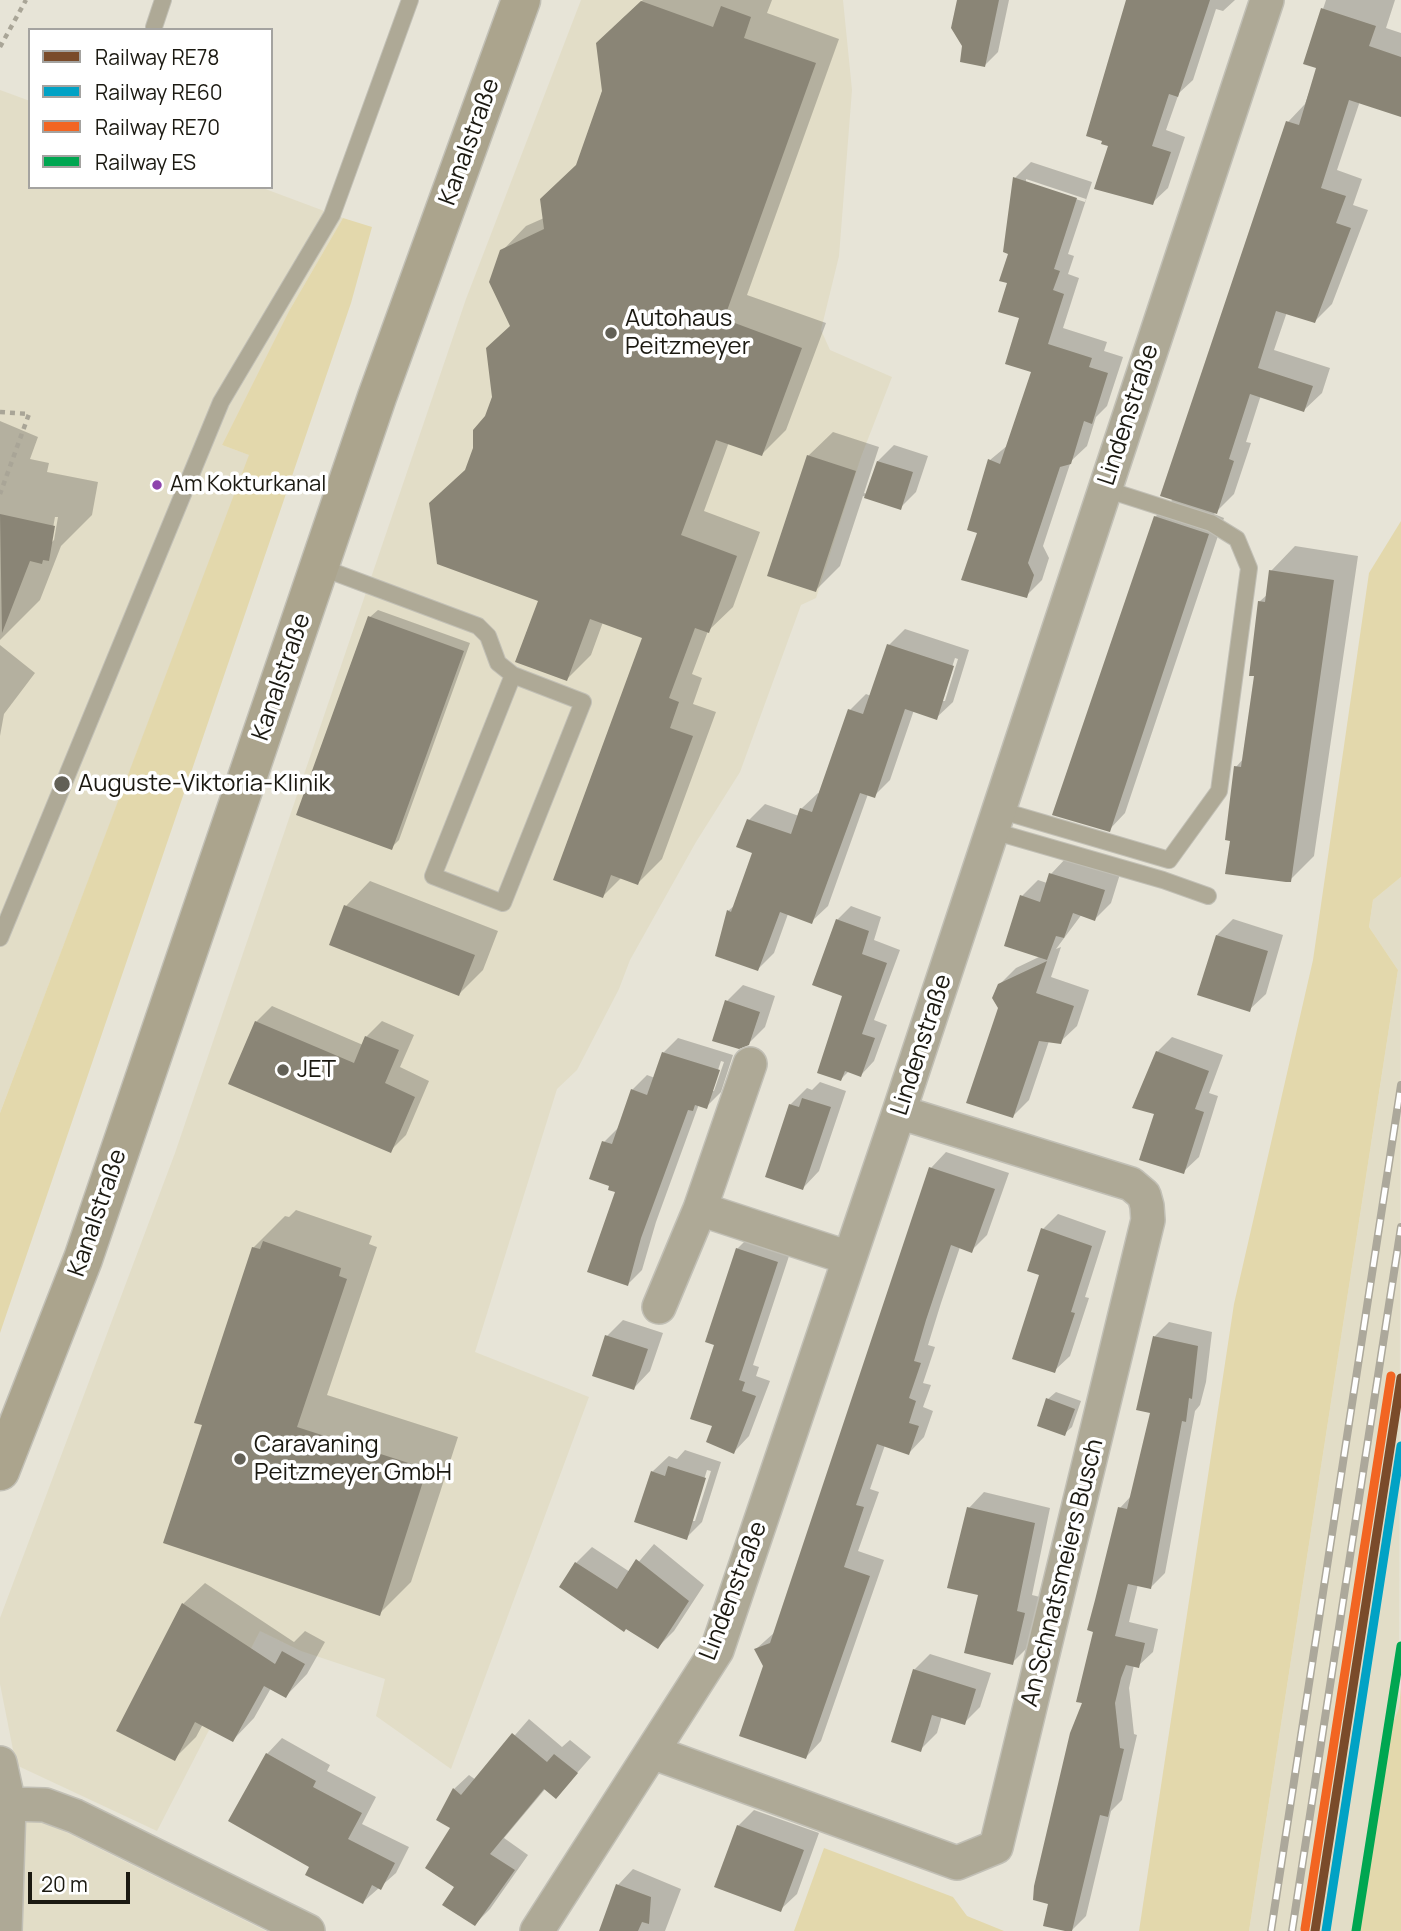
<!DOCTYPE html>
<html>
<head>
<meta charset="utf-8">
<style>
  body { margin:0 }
  #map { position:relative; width:1401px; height:1931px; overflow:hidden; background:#e7e4d7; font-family:Manrope,sans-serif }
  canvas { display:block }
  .legend { position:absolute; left:28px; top:28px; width:245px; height:161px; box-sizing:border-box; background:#fff; border:2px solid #a4a3a0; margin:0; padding:9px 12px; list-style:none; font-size:21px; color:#1b1911 }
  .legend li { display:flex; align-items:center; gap:14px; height:35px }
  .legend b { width:35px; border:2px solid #a4a3a0 }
  .scale { position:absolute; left:28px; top:1872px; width:102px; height:32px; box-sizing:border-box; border:4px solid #1b1911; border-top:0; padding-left:9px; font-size:21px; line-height:24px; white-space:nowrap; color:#1b1911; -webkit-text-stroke:5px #fff; paint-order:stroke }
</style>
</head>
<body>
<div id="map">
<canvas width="1401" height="1931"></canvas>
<ul class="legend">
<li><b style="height:9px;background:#7a4b2a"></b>Railway RE78</li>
<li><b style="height:9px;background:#01a2c5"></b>Railway RE60</li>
<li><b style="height:9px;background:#f26522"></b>Railway RE70</li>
<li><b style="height:9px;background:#00a651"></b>Railway ES</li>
</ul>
<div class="scale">20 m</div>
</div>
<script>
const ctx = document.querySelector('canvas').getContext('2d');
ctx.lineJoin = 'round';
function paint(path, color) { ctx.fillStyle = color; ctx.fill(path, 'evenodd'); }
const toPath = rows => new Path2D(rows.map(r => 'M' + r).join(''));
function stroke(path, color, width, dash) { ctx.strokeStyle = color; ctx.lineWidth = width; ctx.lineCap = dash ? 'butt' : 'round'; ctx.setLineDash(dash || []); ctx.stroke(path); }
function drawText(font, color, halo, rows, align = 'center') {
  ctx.font = font + ' Manrope,sans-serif'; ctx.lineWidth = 7; ctx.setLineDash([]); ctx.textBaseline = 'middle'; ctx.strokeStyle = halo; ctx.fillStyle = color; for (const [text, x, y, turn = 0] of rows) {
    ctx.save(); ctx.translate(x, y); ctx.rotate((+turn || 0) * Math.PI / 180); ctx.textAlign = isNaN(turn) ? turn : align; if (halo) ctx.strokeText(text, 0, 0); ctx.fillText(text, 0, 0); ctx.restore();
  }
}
paint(toPath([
  [581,0,843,0,852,90,839,256,821,330,830,350,892,377,861,457,816,598,801,605,740,772,696,842,630,960,619,989,577,1070,557,1089,475,1352,589,1397,451,1769,376,1716,385,1679,301,1651,260,1631,157,1831,16,1765,0,1684,0,1618,175,1153,466,299],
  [0,90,30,101,30,187,260,187,343,218,289,311,222,445,250,455,0,1113],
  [1401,877,1399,1708,1388,1731,1358,1931,1249,1931,1398,970,1369,927,1373,900],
  [0,1799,102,1850,266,1931,0,1931]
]), '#e2ddc7');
paint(toPath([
  [343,218,372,227,351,303,0,1333,0,1113,249,455,222,445,289,311],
  [1401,521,1401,877,1373,900,1369,927,1398,970,1249,1931,1139,1931,1234,1304,1313,960,1369,573],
  [1401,1687,1401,1931,1358,1931,1389,1731,1399,1708],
  [824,1848,953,1897,967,1916,1004,1931,794,1931]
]), '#e3d8ac');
paint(toPath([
  [643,0,772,0,767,13,839,39,747,295,826,323,786,430,762,454,729,442,704,511,760,532,733,607,708,631,692,674,702,678,693,704,716,712,662,859,638,883,622,877,603,896,644,637,603,622,591,655,567,679,540,599,467,469,487,416,512,325,502,251,526,226,544,218,583,160,622,19],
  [959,0,1009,0,998,52,985,65,964,46],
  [1175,0,1235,0,1223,11,1216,9,1193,80,1179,93,1166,130,1185,137,1168,188,1152,203,1096,188],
  [1326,0,1395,0,1386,28,1401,33,1401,115,1360,101,1337,170,1362,179,1353,205,1368,210,1332,304,1315,321,1287,312,1274,350,1330,368,1322,393,1304,410,1261,395,1246,442,1251,443,1234,494,1214,514,1224,518,1125,813,1109,830,1155,517,1174,498,1288,122,1305,104,1318,67,1305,63],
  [1031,162,1092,182,1068,254,1074,256,1068,274,1079,278,1063,328,1107,342,1104,351,1123,357,1107,406,1096,417,1087,446,1071,461,1043,546,1049,558,1042,580,1026,596,979,532,990,460,1008,445,1034,371,1009,282,1010,253,1005,251,1015,178],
  [1026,179,1086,199,1085,202,1026,183],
  [0,421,38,437,30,459,49,463,47,472,98,482,92,515,61,546,40,600,0,640],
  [55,517,58,517,54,540,50,544],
  [833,432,879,447,864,493,867,494,878,461,894,445,928,456,916,492,900,508,863,496,840,566,816,590,808,456],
  [1295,546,1358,556,1314,856,1290,880,1232,840,1236,767,1244,758,1256,675,1259,602,1268,594,1271,571],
  [378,610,470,643,399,840,391,848,370,617],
  [905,629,969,650,953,702,936,718,914,710,890,780,874,796,868,794,828,906,811,922,788,914,774,953,758,969,728,911,735,905,755,852,749,820,765,804,799,816,801,809,818,793,820,794,850,710,866,694,871,696,889,645],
  [955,658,958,659,945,701,941,701],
  [0,645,35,673,4,714,0,736],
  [1067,857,1120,874,1111,903,1095,919,1082,914,1056,949,1061,947,1051,977,1089,990,1077,1026,1060,1042,1049,1041,1029,1100,1013,1116,999,985,1016,968,1041,956,1022,896,1038,880,1047,883,1051,874],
  [370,881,498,931,483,970,459,994,331,944,346,906],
  [851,906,881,917,874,940,900,950,874,1020,887,1025,874,1061,861,1075,849,1071,841,1079,844,995,837,920],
  [1233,919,1283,935,1266,994,1249,1010,1217,935],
  [743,985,775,996,765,1027,748,1044,727,1001],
  [272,1006,363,1045,366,1037,382,1021,414,1035,400,1067,429,1081,406,1135,390,1151,256,1022],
  [1172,1037,1223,1055,1209,1093,1218,1096,1199,1157,1183,1172,1156,1113,1157,1052],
  [678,1038,733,1055,721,1092,706,1107,699,1104,656,1222,642,1270,628,1284,618,1191,604,1142,619,1127,632,1090,647,1075,655,1078,663,1053],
  [721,1061,724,1062,714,1091,711,1091],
  [820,1082,846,1091,819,1171,803,1188,790,1105,807,1088,812,1090],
  [946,1152,1009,1173,987,1235,971,1251,960,1247,941,1303,928,1345,935,1347,923,1383,931,1385,923,1407,933,1411,924,1437,909,1453,885,1445,870,1489,879,1492,858,1551,884,1560,821,1741,806,1757,756,1649,775,1632,931,1168],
  [296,1210,372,1236,369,1244,377,1247,327,1395,458,1437,411,1582,379,1614,204,1424,253,1248,285,1216,289,1217],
  [1058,1214,1106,1231,1085,1297,1089,1298,1070,1356,1054,1371,1041,1274,1043,1229],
  [753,1233,792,1247,753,1365,759,1367,756,1376,770,1381,749,1436,734,1452,714,1425,716,1344,737,1249],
  [623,1320,663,1333,650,1371,634,1388,607,1336],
  [1169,1322,1212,1332,1206,1382,1200,1405,1195,1411,1165,1573,1151,1587,1138,1584,1129,1622,1158,1629,1153,1652,1138,1666,1134,1665,1129,1688,1134,1734,1137,1735,1122,1800,1111,1811,1086,1916,1071,1931,1084,1702,1120,1508,1132,1495,1152,1412,1155,1336],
  [1056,1392,1081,1401,1072,1427,1064,1434,1048,1399],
  [685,1450,721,1462,702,1522,686,1538,652,1472,669,1456,677,1459],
  [707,1470,711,1471,695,1521,691,1521],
  [984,1492,1050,1508,1032,1595,1040,1597,1028,1647,1012,1663,980,1594,969,1508],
  [654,1544,704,1585,674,1631,658,1647,576,1563,592,1547,630,1572],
  [205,1583,294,1642,305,1631,325,1642,307,1674,286,1696,271,1688,254,1718,233,1740,203,1724,196,1737,174,1759,183,1604],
  [930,1654,991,1673,980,1707,964,1723,942,1716,937,1733,920,1750,914,1670],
  [529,1719,562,1747,570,1740,591,1757,556,1797,546,1788,504,1838,528,1855,490,1909,475,1924,456,1887,454,1789,469,1775,476,1780],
  [282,1738,330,1765,327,1771,376,1797,362,1824,409,1847,396,1873,363,1902,312,1867,267,1754],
  [754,1810,819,1833,797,1894,780,1910,738,1826],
  [633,1869,681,1889,665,1931,601,1931,618,1885]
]), '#0003');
paint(toPath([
  [957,0,999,0,985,67,960,62,962,46,951,28],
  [1126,0,1210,0,1178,97,1169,94,1152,146,1171,152,1153,205,1094,189,1108,146,1101,144,1102,141,1086,136],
  [641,1,713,27,721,6,751,17,744,38,816,63,724,319,802,348,762,456,716,440,681,535,737,556,709,633,695,628,669,698,679,702,670,728,693,736,638,885,611,875,603,898,553,880,642,638,590,619,567,681,515,662,538,601,437,564,429,503,465,470,473,448,473,430,485,416,492,397,486,348,510,326,489,282,500,250,544,229,540,199,576,165,602,91,596,43],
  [1321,8,1376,26,1369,46,1401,57,1401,117,1349,100,1321,188,1346,196,1336,223,1351,228,1315,323,1276,311,1258,368,1313,386,1304,412,1250,394,1229,459,1234,461,1217,514,1160,496,1286,121,1299,125,1316,68,1303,64],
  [1013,177,1077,198,1054,269,1060,271,1053,290,1064,294,1048,344,1092,358,1089,367,1108,373,1092,424,1084,421,1071,464,1060,467,1028,563,1034,575,1027,598,961,580,977,533,967,530,988,459,1000,464,1031,372,1005,364,1019,318,998,312,1007,283,999,281,1008,254,1003,252],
  [807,455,856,471,816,592,767,576],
  [877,461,913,472,901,510,864,498],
  [0,514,55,526,49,561,43,560,42,564,30,561,2,633],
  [1154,516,1209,534,1110,832,1052,815],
  [1269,570,1334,580,1291,882,1286,882,1225,874,1230,841,1225,840,1234,766,1241,767,1254,676,1249,676,1258,601,1265,602],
  [368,616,464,651,392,850,296,815],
  [887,644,954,666,937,720,905,709,875,798,860,793,812,924,780,912,758,971,715,956,727,910,731,912,752,853,736,847,747,819,791,834,800,808,812,812,848,709,863,714],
  [1049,873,1105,890,1095,921,1073,913,1064,938,1056,936,1047,960,1004,946,1020,895,1040,902],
  [344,905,475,955,459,996,329,945],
  [836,919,869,931,862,954,887,963,862,1034,875,1038,861,1077,845,1071,841,1081,817,1073,842,996,812,985],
  [1216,935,1268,951,1250,1012,1197,995],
  [1047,961,1036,993,1074,1006,1061,1044,1039,1041,1013,1118,966,1103,998,1008,992,998,998,984],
  [725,1000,760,1012,749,1045,739,1049,712,1041],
  [255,1021,354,1063,365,1036,399,1050,385,1083,415,1097,391,1153,228,1084],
  [1156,1051,1209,1071,1195,1109,1204,1112,1184,1174,1139,1160,1154,1114,1132,1108],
  [662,1052,720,1070,707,1109,695,1105,693,1111,688,1110,641,1238,628,1286,587,1272,615,1192,608,1190,609,1186,589,1179,602,1141,612,1144,631,1089,647,1095],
  [802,1098,831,1107,803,1190,765,1177,789,1104,799,1107],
  [929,1167,995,1189,972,1253,951,1245,926,1320,914,1361,921,1363,909,1398,916,1401,909,1423,919,1426,909,1455,877,1444,856,1505,864,1507,844,1567,870,1576,806,1759,739,1736,763,1666,754,1649,770,1643],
  [1041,1228,1092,1246,1071,1312,1075,1313,1055,1373,1012,1359,1039,1275,1027,1271],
  [263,1241,341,1268,339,1276,347,1279,297,1427,427,1469,380,1616,163,1543,202,1425,194,1423,252,1247,260,1249],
  [736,1248,778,1262,739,1380,745,1382,742,1391,756,1396,734,1454,706,1442,712,1426,690,1419,714,1345,705,1342],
  [605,1335,648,1349,634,1390,592,1376],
  [1153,1336,1198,1346,1192,1399,1189,1398,1186,1422,1182,1421,1151,1589,1128,1584,1115,1636,1145,1643,1139,1668,1126,1665,1121,1678,1115,1703,1120,1748,1124,1749,1108,1817,1100,1815,1072,1931,1065,1931,1043,1926,1048,1904,1033,1900,1034,1886,1070,1733,1082,1703,1076,1702,1093,1632,1087,1630,1095,1600,1118,1507,1127,1509,1150,1413,1136,1410],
  [1046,1398,1075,1409,1065,1436,1037,1426],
  [668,1466,706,1478,687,1540,634,1522,651,1471,665,1476],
  [967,1507,1035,1523,1017,1611,1025,1613,1013,1665,964,1653,978,1595,947,1588],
  [636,1559,689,1601,658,1649,626,1629,624,1632,559,1587,575,1562,617,1589],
  [182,1603,275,1664,282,1651,305,1664,286,1698,264,1686,233,1742,195,1722,175,1761,116,1731],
  [913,1669,976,1689,965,1725,932,1715,921,1752,891,1742],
  [512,1733,547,1762,554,1754,578,1773,556,1799,544,1789,490,1854,515,1870,475,1926,442,1905,454,1887,425,1868,450,1828,436,1820,453,1788,461,1795],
  [266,1753,316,1781,313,1787,362,1813,348,1839,395,1863,381,1890,372,1885,363,1904,305,1875,309,1867,228,1821],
  [737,1825,804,1850,781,1912,714,1887],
  [616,1884,651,1897,649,1924,642,1922,638,1931,599,1931]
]), '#8a8576');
const service = toPath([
  [154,27,163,0],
  [320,567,478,626,488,636,498,663,513,675,583,702,503,903,433,876,513,675],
  [999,810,1169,860,1219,791,1249,568,1237,539,1211,523,1105,489],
  [993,831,1163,880,1208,896],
  [0,938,221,402,332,215,410,0]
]);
const minor = toPath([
  [750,1064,700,1209,849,1258],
  [659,1307,700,1209],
  [652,1752,957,1863,996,1847,1148,1220,1147,1206,1144,1195,1131,1184,899,1112],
  [0,1763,9,1804,5,1931],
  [9,1804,45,1805,75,1816,308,1931],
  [537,1931,717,1650,899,1112,1267,0]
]);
const secondary = toPath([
  [0,1471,83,1259,377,397,521,0]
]);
stroke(service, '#c1bfb5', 18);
stroke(minor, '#c1bfb5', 36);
stroke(secondary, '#c1bfb5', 41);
stroke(toPath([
  [0,47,26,0],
  [0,412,29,414,0,494]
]), '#a9a597', 4.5, [5, 5]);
stroke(service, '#aea996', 16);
stroke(minor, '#aea996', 33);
stroke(secondary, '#aba48d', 38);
const rail = toPath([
  [1271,1931,1401,1085],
  [1292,1931,1401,1227]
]);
stroke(rail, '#aca89b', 8);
stroke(rail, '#fff', 5, [16]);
stroke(toPath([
  [1315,1931,1401,1378]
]), '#7a4b2a', 9);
stroke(toPath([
  [1326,1931,1401,1446]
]), '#01a2c5', 9);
stroke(toPath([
  [1305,1929,1391,1376]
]), '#f26522', 9);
stroke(toPath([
  [1356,1931,1401,1646]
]), '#00a651', 9);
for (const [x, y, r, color] of [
  [611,333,7,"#626056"],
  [157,485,6,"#8e44ad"],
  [62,784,9,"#626056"],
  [283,1070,7,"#626056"],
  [240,1459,7,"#626056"]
]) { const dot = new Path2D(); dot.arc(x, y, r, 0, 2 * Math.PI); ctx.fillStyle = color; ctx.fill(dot); stroke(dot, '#fff', 2.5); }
drawText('22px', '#1b1911', '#fff', [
  ["Am Kokturkanal",170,485]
], 'left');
drawText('24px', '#1b1911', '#fff', [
  ["Kanalstraße",470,142,-70],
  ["Lindenstraße",1129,415,-72],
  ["Kanalstraße",282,677,-71],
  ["Lindenstraße",922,1045,-72],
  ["Kanalstraße",98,1213,-71],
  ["An Schnatsmeiers Busch",1063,1573,-76],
  ["Lindenstraße",734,1591,-69]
]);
drawText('24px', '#1b1911', '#fff', [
  ["Autohaus",625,319],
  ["Peitzmeyer",625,347],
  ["Auguste-Viktoria-Klinik",78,784],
  ["JET",297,1070],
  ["Caravaning",254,1445],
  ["Peitzmeyer GmbH",254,1473]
], 'left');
</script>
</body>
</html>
